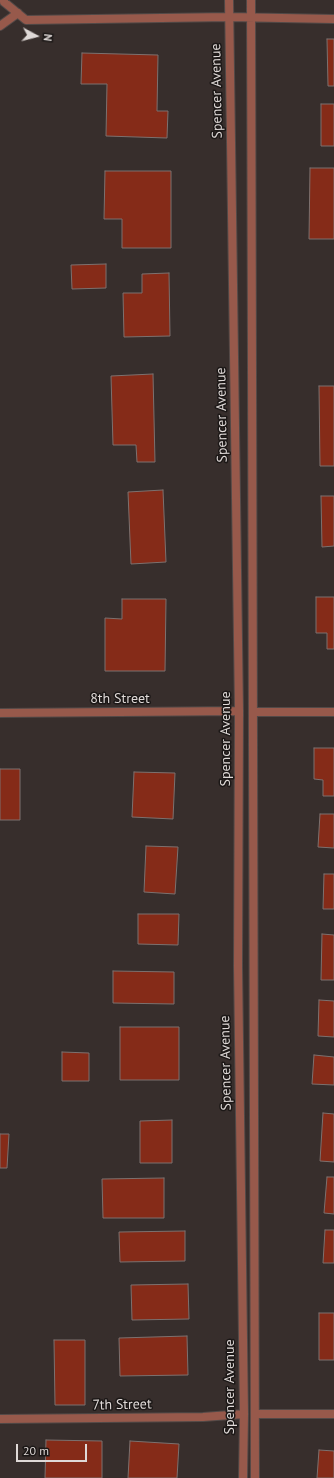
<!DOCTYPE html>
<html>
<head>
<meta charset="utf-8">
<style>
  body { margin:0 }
  #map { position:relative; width:334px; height:1478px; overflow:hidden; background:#372e2c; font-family:"PT Sans",sans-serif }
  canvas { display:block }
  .north { position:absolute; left:16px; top:16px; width:40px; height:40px; -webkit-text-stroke:3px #1c1817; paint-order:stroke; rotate:97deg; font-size:11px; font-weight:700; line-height:16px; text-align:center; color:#dfd9d7 }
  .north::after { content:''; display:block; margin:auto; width:14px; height:18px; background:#dfd9d7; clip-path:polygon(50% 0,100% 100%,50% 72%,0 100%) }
  .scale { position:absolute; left:16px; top:1444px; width:71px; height:18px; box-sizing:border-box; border:2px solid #dfd9d7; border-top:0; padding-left:5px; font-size:12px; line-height:14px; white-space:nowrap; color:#dfd9d7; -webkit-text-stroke:3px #1c1817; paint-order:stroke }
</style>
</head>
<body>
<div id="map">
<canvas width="334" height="1478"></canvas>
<div class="north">N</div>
<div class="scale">20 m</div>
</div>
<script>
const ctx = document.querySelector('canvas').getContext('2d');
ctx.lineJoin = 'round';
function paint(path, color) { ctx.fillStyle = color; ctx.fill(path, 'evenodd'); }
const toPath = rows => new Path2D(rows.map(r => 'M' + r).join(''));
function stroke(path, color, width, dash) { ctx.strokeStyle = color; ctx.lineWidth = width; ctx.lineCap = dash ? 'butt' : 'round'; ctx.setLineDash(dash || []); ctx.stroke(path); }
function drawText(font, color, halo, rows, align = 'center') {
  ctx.font = font + ' "PT Sans",sans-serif'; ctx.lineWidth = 3; ctx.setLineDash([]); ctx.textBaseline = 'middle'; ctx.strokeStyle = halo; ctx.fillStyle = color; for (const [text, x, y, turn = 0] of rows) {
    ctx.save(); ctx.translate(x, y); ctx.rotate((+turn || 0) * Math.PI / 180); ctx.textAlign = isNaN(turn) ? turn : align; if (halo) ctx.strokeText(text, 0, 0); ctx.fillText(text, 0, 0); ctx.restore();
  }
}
const building = toPath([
  [327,39,334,39,334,86,328,86,327,39],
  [82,53,158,55,157,111,168,111,167,138,106,136,107,84,81,84,82,53],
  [321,104,334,104,334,146,321,146,321,104],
  [310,168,334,168,334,239,309,239,310,168],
  [105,171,171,171,171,248,122,248,122,219,104,219,105,171],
  [106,264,106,288,72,289,71,265,106,264],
  [169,273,170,336,124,337,123,293,142,293,142,274,169,273],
  [153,374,155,462,137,462,136,445,113,445,111,376,153,374],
  [319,386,334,386,334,466,320,466,319,386],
  [163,490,166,562,131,564,128,492,163,490],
  [321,496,334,496,334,546,322,547,321,496],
  [316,597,334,597,334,649,327,649,327,633,316,633,316,597],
  [122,599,166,599,165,671,105,671,105,618,122,619,122,599],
  [314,748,334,748,334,796,323,796,323,780,314,779,314,748],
  [0,769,20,769,20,820,0,820,0,769],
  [134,772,175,773,173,819,132,817,134,772],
  [320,814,334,814,334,848,318,847,320,814],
  [146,846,178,847,175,894,144,892,146,846],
  [324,874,334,874,334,909,323,909,324,874],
  [138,914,179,914,178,945,138,944,138,914],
  [322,934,334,935,334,980,321,980,322,934],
  [113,971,174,972,174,1004,113,1003,113,971],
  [319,1000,334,1001,334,1037,318,1036,319,1000],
  [120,1027,179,1027,179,1080,120,1080,120,1027],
  [62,1052,89,1053,89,1081,62,1081,62,1052],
  [314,1055,334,1057,334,1085,312,1084,314,1055],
  [323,1113,334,1114,334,1162,320,1161,323,1113],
  [172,1120,172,1163,140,1163,140,1121,172,1120],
  [0,1134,9,1134,7,1168,0,1168,0,1134],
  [327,1177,334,1177,334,1214,324,1213,327,1177],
  [164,1178,164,1218,103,1218,102,1179,164,1178],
  [325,1230,334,1230,334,1263,323,1263,325,1230],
  [185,1231,185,1261,120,1262,119,1232,185,1231],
  [188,1284,189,1319,132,1320,131,1285,188,1284],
  [319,1313,334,1313,334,1360,319,1360,319,1313],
  [187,1336,188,1375,120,1376,119,1338,187,1336],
  [54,1340,85,1340,85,1405,55,1405,54,1340],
  [46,1440,102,1441,102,1478,45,1478,46,1440],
  [130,1441,179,1444,177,1478,128,1478,130,1441],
  [319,1450,334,1451,334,1478,317,1478,319,1450]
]);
paint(building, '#852b18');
stroke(building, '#7c716f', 1);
const street = toPath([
  [4,0,4,2,26,20,229,17,334,19],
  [229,0,239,711,238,966,244,1414,243,1478],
  [251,0,255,1478],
  [0,26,18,13],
  [253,712,334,712],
  [0,713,239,711],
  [255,1414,334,1414],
  [0,1419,203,1417,244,1414]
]);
stroke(street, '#524947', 10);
stroke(street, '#97594b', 8);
drawText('14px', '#dfd9d7', '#1c1817', [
  ["Spencer Avenue",217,91,-91],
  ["Spencer Avenue",222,415,-91],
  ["8th Street",120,699],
  ["Spencer Avenue",226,739,-90],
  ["Spencer Avenue",226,1063,-91],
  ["Spencer Avenue",230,1387,-90],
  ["7th Street",122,1405,-1]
]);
</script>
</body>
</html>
